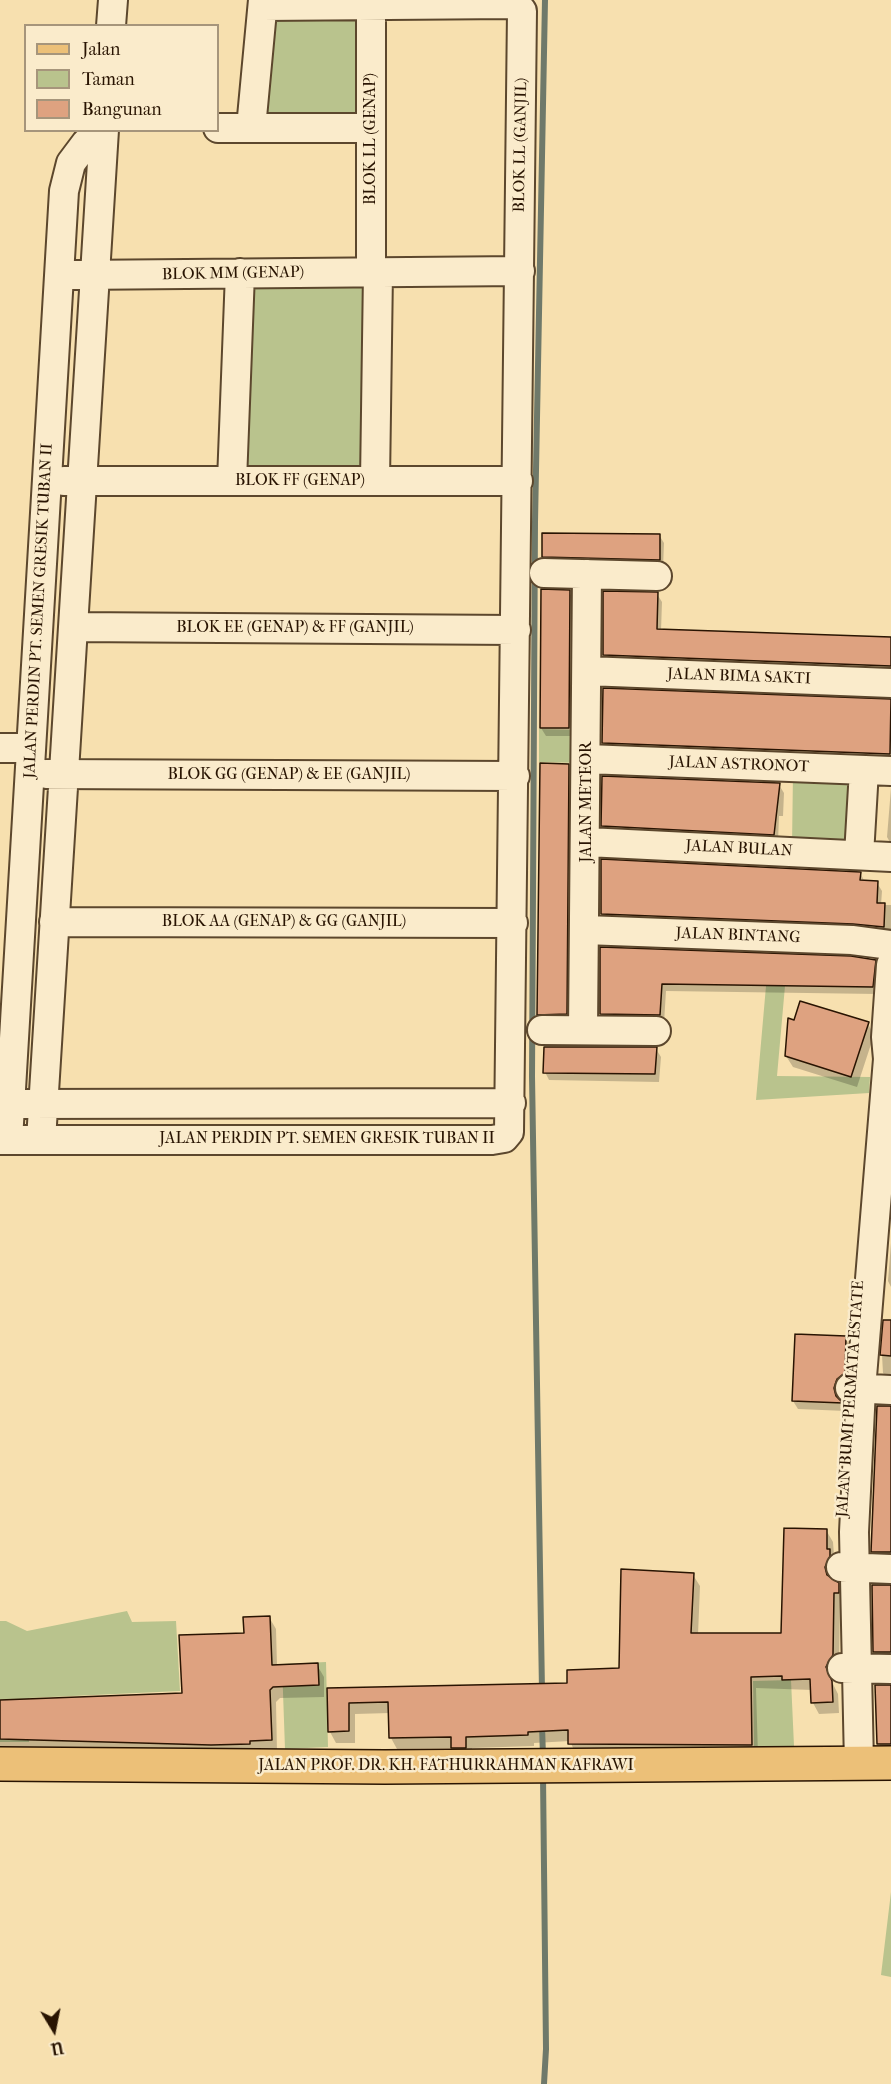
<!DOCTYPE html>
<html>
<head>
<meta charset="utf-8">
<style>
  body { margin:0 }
  #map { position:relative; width:891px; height:2084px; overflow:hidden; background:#f7e0af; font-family:"IM FELL French Canon",serif }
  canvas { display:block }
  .legend { position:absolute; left:24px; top:24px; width:195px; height:108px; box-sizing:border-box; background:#faebcb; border:2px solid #a6957b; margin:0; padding:8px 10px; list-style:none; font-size:18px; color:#291402 }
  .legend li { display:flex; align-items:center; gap:12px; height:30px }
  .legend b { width:30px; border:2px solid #a6957b }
  .north { position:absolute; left:24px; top:2000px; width:60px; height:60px; -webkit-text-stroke:4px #faebcb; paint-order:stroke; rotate:170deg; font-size:16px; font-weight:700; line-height:24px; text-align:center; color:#291402 }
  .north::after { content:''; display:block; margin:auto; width:21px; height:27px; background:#291402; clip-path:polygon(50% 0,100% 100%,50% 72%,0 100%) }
</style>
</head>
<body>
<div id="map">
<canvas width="891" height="2084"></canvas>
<ul class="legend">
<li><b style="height:8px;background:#ecc078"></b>Jalan</li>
<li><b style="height:16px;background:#b9c38d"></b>Taman</li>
<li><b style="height:16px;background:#dea280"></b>Bangunan</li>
</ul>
<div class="north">U</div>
</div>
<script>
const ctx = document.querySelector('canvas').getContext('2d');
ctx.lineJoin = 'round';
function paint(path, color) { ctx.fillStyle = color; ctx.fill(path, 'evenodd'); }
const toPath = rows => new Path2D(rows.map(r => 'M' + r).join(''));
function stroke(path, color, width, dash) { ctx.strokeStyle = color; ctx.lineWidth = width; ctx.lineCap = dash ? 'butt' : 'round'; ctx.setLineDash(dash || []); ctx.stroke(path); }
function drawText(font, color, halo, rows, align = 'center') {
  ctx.font = font + ' "IM FELL French Canon",serif'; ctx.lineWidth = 5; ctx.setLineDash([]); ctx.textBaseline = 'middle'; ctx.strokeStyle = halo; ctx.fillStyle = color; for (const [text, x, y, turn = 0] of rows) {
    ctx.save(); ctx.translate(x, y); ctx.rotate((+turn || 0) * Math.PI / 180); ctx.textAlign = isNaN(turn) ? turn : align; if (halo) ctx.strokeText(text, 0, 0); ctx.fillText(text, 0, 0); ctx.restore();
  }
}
paint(toPath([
  [273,17,359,17,359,114,264,115],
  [366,285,362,466,244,467,252,286],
  [539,729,583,730,582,763,539,762],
  [793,773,859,775,855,850,792,846],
  [766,986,785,986,777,1076,870,1077,869,1093,756,1100],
  [127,1611,132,1622,176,1621,180,1691,29,1698,29,1742,0,1742,0,1621,6,1621,27,1631],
  [326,1662,328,1747,285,1749,282,1664],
  [791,1680,794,1746,754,1747,753,1681],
  [891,1892,891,1977,881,1975]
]), '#b9c38d');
paint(toPath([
  [659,535,664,543,663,568,548,565,544,557],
  [569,592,574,600,573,736,546,736,541,728],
  [657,594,662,602,661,631,891,637,891,674,609,663,604,655],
  [890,701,891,762,608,751,604,743],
  [568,765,573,773,570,1021,543,1022,539,1014],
  [779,785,784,793,783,816,779,816,778,842,607,834,603,826],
  [891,788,891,844,887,837],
  [860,873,865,882,877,883,882,891,881,905,891,905,891,936,607,922,602,914],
  [602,949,875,961,880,969,877,994,666,991,664,1023,606,1022,601,1014],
  [868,1024,874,1035,857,1087,793,1067,786,1056],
  [656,1049,661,1057,659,1082,549,1080,545,1072],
  [891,1243,891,1287,888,1281],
  [891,1322,891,1382,883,1373,882,1355],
  [845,1338,850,1346,848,1381,840,1387,837,1397,846,1411,798,1409,793,1401],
  [891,1407,891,1561,877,1560,872,1551],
  [826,1530,833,1542,835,1568,830,1579,837,1584,844,1596,845,1604,840,1604,839,1667,831,1680,838,1694,839,1713,819,1714,813,1703,812,1690,756,1688,758,1756,576,1755,570,1741,534,1743,534,1746,472,1748,472,1759,459,1759,453,1748,397,1749,391,1738,390,1713,355,1714,355,1743,336,1743,330,1732,329,1689,569,1684,621,1670,693,1575,700,1586,698,1635,783,1635],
  [891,1586,891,1661,879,1660,875,1652],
  [269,1617,276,1629,277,1666,317,1665,324,1677,324,1697,280,1698,276,1702,277,1752,0,1751,0,1701,183,1695,245,1635],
  [891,1686,891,1751,883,1751,879,1743]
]), '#0003');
stroke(toPath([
  [542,1691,532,1076,535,522,545,0],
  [542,1725,543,1757],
  [543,1776,546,2049,544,2084]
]), '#6f796a', 6);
const building = toPath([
  [542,533,660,534,660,560,542,557,542,533],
  [541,589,570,590,569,728,540,728,541,589],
  [603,591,658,592,657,629,891,637,891,666,603,655,603,591],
  [603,688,891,699,890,754,602,743,603,688],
  [540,763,569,764,567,1014,537,1015,540,763],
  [602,776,780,783,774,835,601,826,602,776],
  [601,859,861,872,860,880,878,881,877,903,885,903,884,927,853,924,601,914,601,859],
  [600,947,851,956,876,960,873,987,662,984,660,1015,600,1014,600,947],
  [800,1001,869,1022,851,1077,785,1056,788,1018,794,1020,800,1001],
  [544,1047,657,1047,655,1074,543,1073,544,1047],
  [883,1320,891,1320,891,1356,880,1355,883,1320],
  [795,1334,846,1336,845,1373,837,1379,834,1388,836,1396,843,1403,792,1401,795,1334],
  [877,1406,891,1406,891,1552,871,1552,877,1406],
  [784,1528,827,1529,827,1549,830,1549,830,1556,825,1567,827,1575,839,1583,839,1593,834,1593,833,1655,826,1667,832,1681,833,1702,811,1703,810,1679,782,1680,782,1676,751,1677,752,1745,568,1744,568,1730,528,1732,528,1735,466,1737,466,1748,451,1748,451,1737,389,1738,388,1702,349,1703,349,1731,328,1732,327,1688,567,1683,567,1670,619,1668,621,1569,694,1573,691,1633,781,1633,784,1528],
  [872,1585,891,1585,891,1652,873,1652,872,1585],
  [270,1616,272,1665,318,1663,319,1685,273,1687,270,1690,272,1740,250,1741,250,1744,211,1745,0,1739,0,1700,182,1693,179,1635,244,1633,243,1617,270,1616],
  [875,1685,891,1685,891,1744,877,1744,875,1685]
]);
paint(building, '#dea280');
stroke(building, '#291402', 1.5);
const minor = toPath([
  [111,26,113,0],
  [218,128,371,128],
  [251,128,263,0],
  [371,272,371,5],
  [75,275,520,271],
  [64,481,518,481],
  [232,481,240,273],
  [375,481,378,272],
  [544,573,657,576],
  [73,627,516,630],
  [587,671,891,683],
  [0,748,31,748],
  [587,759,891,771],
  [46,774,515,776],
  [587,842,891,857],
  [859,855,864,770],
  [54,922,513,923],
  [585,930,852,940,891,945],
  [542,1030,656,1031],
  [583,1030,587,574],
  [23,1104,511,1103],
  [0,1140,492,1140,504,1138,509,1132,522,11,518,6,512,4,263,6],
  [8,1140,64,191,71,163,86,143,100,130],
  [41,1140,104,130],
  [850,1388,891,1390],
  [841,1567,891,1569],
  [842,1668,891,1669],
  [859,1764,854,1532,861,1389,888,1059,886,1037,891,965]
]);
const major = toPath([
  [0,1764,385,1767,891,1763]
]);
stroke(minor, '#5c472d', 32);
stroke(major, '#291402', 36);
stroke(minor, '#faebcb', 28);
stroke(major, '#ecc078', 33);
drawText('16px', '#291402', '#faebcb', [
  ["BLOK LL (GENAP)",371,139,-90],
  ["BLOK LL (GANJIL)",521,145,-89],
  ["BLOK MM (GENAP)",233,274,-1],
  ["BLOK FF (GENAP)",300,481],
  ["JALAN PERDIN PT. SEMEN GRESIK TUBAN II",39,611,-87],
  ["BLOK EE (GENAP) & FF (GANJIL)",295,628],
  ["JALAN BIMA SAKTI",739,677,2],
  ["JALAN ASTRONOT",739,765,2],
  ["BLOK GG (GENAP) & EE (GANJIL)",289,775],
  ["JALAN METEOR",587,802,-90],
  ["JALAN BULAN",739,849,3],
  ["BLOK AA (GENAP) & GG (GANJIL)",284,922],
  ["JALAN BINTANG",738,936,2],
  ["JALAN PERDIN PT. SEMEN GRESIK TUBAN II",327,1139],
  ["JALAN BUMI PERMATA ESTATE",851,1399,-86],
  ["JALAN PROF. DR. KH. FATHURRAHMAN KAFRAWI",446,1766]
]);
</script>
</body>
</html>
